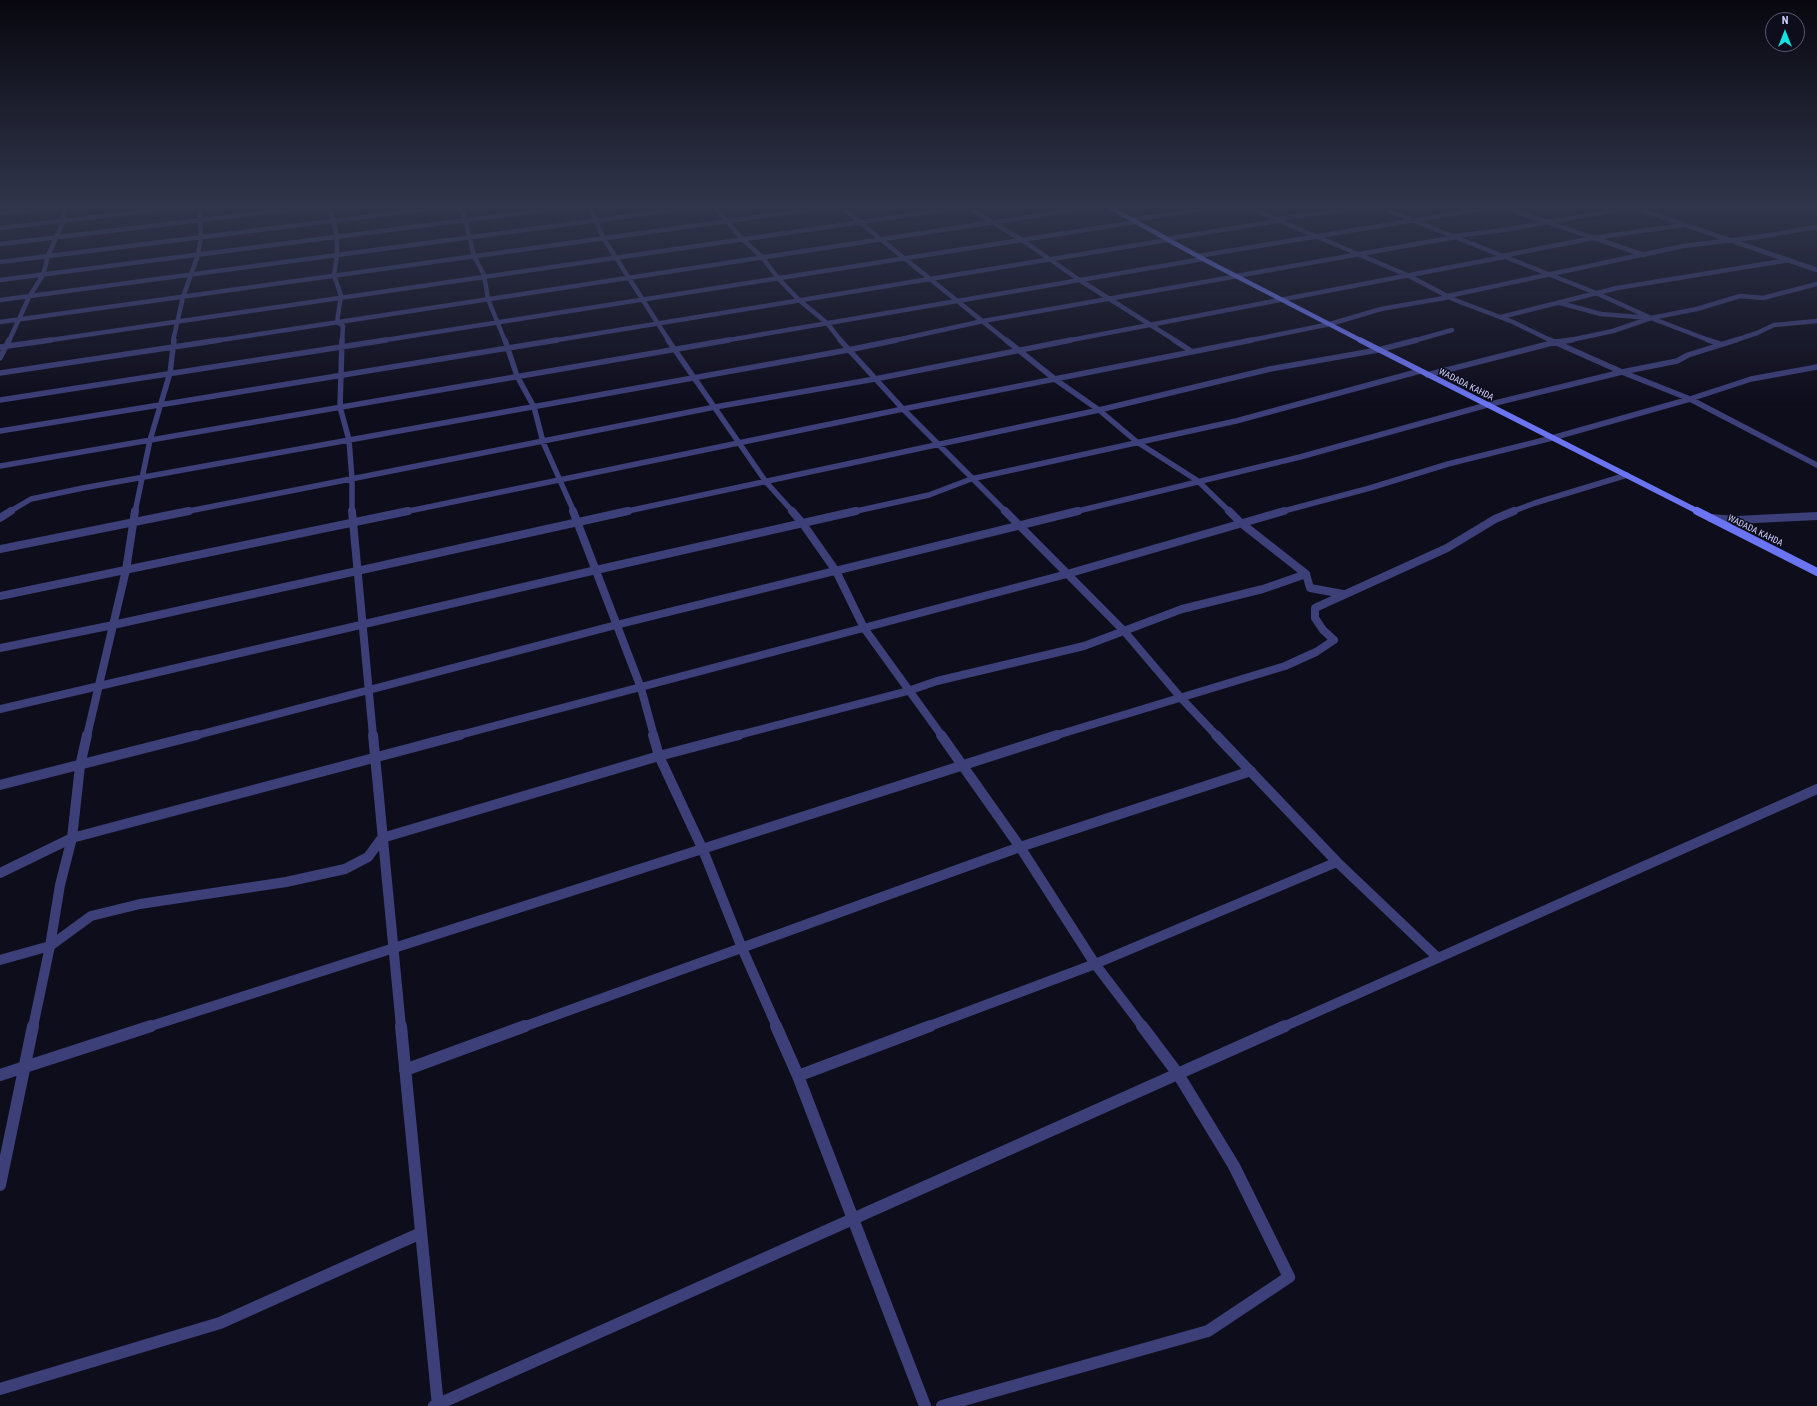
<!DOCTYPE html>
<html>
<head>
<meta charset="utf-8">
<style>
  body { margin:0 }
  #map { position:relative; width:1817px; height:1406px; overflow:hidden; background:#0e0d1c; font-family:"Roboto Condensed",sans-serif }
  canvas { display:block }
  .north { position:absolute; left:1765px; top:12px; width:40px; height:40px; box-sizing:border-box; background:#0e0d1c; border:1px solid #5a5975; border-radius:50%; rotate:0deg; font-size:11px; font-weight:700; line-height:16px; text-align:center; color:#cdccfb }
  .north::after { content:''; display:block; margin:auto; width:14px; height:18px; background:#12e2e2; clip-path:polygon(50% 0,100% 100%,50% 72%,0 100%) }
</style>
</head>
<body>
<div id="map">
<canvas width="1817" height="1406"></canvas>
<div class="north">N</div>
</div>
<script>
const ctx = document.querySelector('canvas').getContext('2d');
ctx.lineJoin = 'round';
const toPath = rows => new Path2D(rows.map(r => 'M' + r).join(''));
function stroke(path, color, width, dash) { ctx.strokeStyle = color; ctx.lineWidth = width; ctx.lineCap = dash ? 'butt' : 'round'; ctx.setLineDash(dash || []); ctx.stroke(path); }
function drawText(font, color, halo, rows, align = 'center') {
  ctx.font = font + ' "Roboto Condensed",sans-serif'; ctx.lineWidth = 3; ctx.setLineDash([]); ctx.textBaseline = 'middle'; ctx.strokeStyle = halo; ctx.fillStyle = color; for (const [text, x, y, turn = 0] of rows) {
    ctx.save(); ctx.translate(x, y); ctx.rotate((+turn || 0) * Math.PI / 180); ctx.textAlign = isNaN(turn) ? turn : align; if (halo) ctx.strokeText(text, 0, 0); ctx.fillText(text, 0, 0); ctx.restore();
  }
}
stroke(toPath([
  [330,208,337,236,337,255,334,275,341,296,337,322,343,326,342,341],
  [460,208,465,220,474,256,484,275,488,299,505,341],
  [590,208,604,239,669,341],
  [716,208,742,239,762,257,778,278,799,300,827,323,841,341],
  [842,208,1007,341],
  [969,208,1022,240,1078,279,1176,341],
  [1250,208,1407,275,1455,300,1513,322,1552,341],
  [1382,208,1596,293,1651,318],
  [1506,208,1644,255],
  [1636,208,1817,270],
  [0,213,50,208],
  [1276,219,1357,208],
  [1132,220,1209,208],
  [0,228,174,208],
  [1455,236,1504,230,1627,208],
  [1166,239,1278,221],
  [0,244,302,208],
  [1198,256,1488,208],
  [1502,256,1593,238,1684,225],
  [0,262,437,208],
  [1236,276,1456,237],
  [0,280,561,208],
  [1448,296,1683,246,1758,237,1817,227],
  [0,300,689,208],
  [1560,303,1601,314,1651,318,1711,341],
  [1501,317,1617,288,1789,260],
  [0,322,822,208],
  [9,341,29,297,43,275,48,256,63,222,63,208],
  [44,341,958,208],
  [173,341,183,297,198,255,201,237,199,208],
  [214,341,1087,208],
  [379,341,1136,222],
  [551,341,1168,240],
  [723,341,1203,259],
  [892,341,983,321,1238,276],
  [1066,341,1504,257],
  [1247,341,1330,324,1381,309,1450,297],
  [1413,341,1452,330],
  [1566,341,1613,331,1651,318,1697,309,1740,296,1763,298,1817,284],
  [1733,341,1757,333,1774,325,1817,321]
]), '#3c3f78', 4.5);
stroke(toPath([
  [342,340,340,407,349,440,352,479,352,512],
  [505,340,517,376,534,407,543,442,574,512],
  [668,340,766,482,793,512],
  [840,340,903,409,1006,512],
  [1006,340,1056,380,1099,410,1137,442,1198,481,1230,512],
  [1174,340,1191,351],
  [1708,340,1720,344],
  [1736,340,1688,355,1677,361,1622,372,1690,399,1817,465],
  [0,347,51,340],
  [0,358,9,340],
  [0,373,220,340],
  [1427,375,1556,342,1572,340],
  [0,400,386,340],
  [0,431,557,340],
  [0,466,729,340],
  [9,512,31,499,83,488,848,350,897,340],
  [135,512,150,440,170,373,174,340],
  [184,512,715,407,875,379,1071,340],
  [404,512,903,409,1252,340],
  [623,512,1099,410,1270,369,1378,350,1417,340],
  [852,512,929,495,971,479,1236,421,1420,371],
  [1074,512,1300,457,1487,405,1622,372,1550,340],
  [1280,512,1370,488,1448,464,1552,438,1690,399,1751,379,1817,367],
  [1511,512,1535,503,1627,475]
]), '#3c3f78', 5.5);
stroke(toPath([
  [352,511,373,736],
  [573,511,641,688,654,736],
  [792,511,803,524,836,571,864,628,942,736],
  [1005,511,1124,631,1181,698,1217,736],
  [1229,511,1241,523,1306,574],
  [0,518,11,511],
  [1711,518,1735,520,1817,516],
  [0,549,189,511],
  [0,596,408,511],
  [0,648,113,625,628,511],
  [0,709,596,570,856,511],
  [87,736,126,570,135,511],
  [194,736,616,625,1078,511],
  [456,736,1067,574,1284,511],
  [735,736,908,691,937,681,1084,646,1182,609,1263,589,1306,574,1310,588,1343,594],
  [1054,736,1285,666,1316,652,1334,640,1323,630,1315,618,1315,608,1447,548,1495,519,1514,511]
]), '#3c3f78', 8);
stroke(toPath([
  [373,735,401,1027],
  [653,735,659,756,703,850,742,948,777,1027],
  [941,735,1020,847,1095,964,1143,1027],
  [1216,735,1337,862,1438,958],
  [0,785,197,735],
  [0,873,72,838,460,735],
  [0,960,50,946,91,916,140,904,286,882,345,869,368,857,382,838,659,756,739,735],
  [33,1027,50,946,60,885,72,838,80,766,87,735],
  [148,1027,1057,735],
  [523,1027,1020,847,1251,771],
  [927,1027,1095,964,1337,862],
  [1283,1027,1817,789]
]), '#3c3f78', 10);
stroke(toPath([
  [401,1026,438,1406],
  [776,1026,798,1076,925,1406],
  [405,1070,525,1026],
  [0,1075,151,1026],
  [798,1076,930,1026],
  [0,1185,33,1026],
  [0,1389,220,1323,421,1233],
  [434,1406,1285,1026],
  [942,1406,1208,1331,1289,1277,1234,1166,1178,1074,1142,1026]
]), '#3c3f78', 12);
stroke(toPath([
  [1111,208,1203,259,1362,341]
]), '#6b75f3', 4.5);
stroke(toPath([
  [1360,340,1699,512]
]), '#6b75f3', 5.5);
stroke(toPath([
  [1697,511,1817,572]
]), '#6b75f3', 8);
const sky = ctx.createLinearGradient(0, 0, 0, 405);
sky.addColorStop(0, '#08070f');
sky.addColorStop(0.51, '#30354b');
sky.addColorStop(1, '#30354b00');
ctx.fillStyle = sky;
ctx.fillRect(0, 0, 1817, 405);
drawText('9px', '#cdccfb', '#0e0d1c', [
  ["WADADA KAHDA",1466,385,27],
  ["WADADA KAHDA",1755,531,26]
]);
</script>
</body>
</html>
